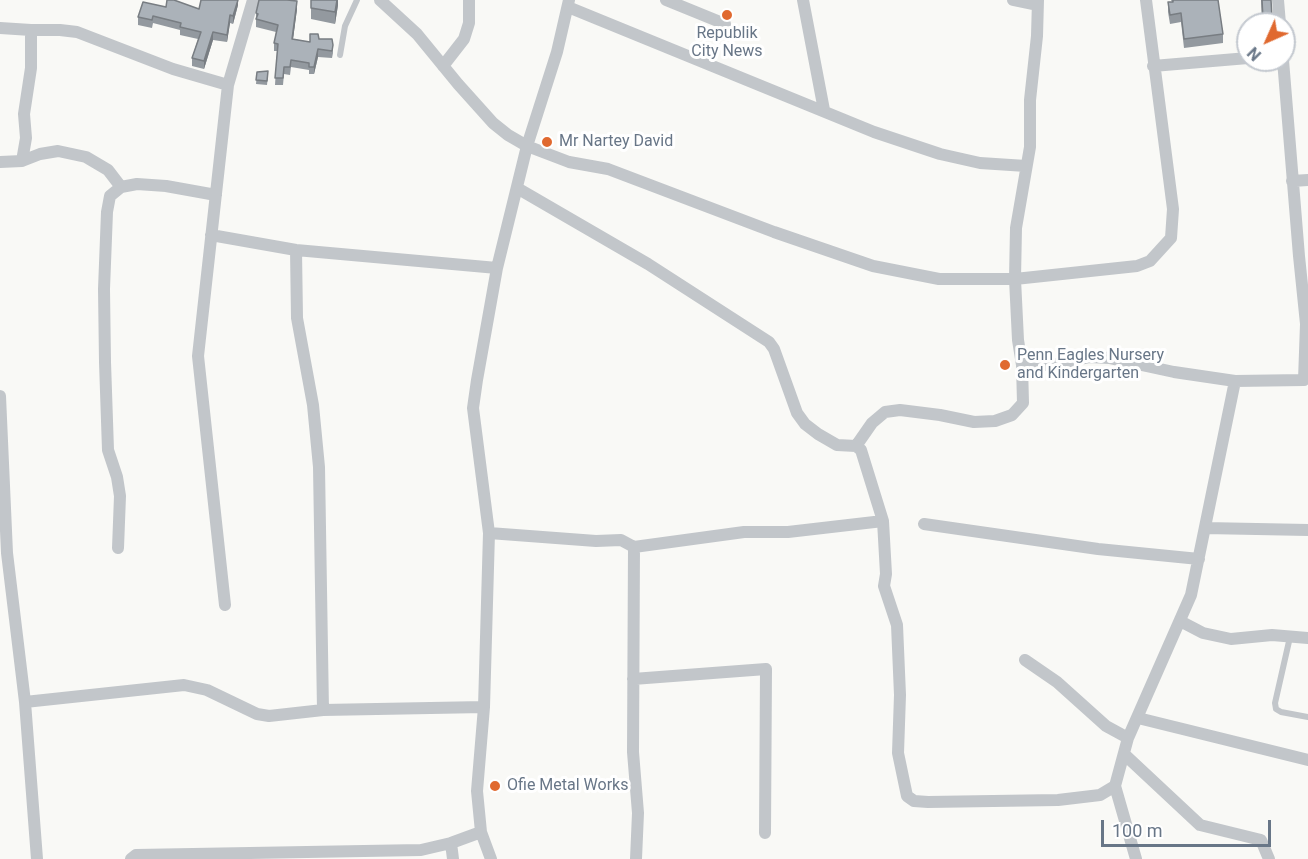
<!DOCTYPE html>
<html>
<head>
<meta charset="utf-8">
<style>
  body { margin:0 }
  #map { position:relative; width:1308px; height:859px; overflow:hidden; background:#f9f9f6; font-family:Roboto,sans-serif }
  canvas { display:block }
  .north { position:absolute; left:1236px; top:12px; width:60px; height:60px; box-sizing:border-box; background:#fff; border:2px solid #c3c8cf; border-radius:50%; rotate:225deg; font-size:16px; font-weight:700; line-height:24px; text-align:center; color:#687687 }
  .north::after { content:''; display:block; margin:auto; width:21px; height:27px; background:#e0692f; clip-path:polygon(50% 0,100% 100%,50% 72%,0 100%) }
  .scale { position:absolute; left:1101px; top:820px; width:170px; height:27px; box-sizing:border-box; border:3px solid #687687; border-top:0; padding-left:8px; font-size:18px; line-height:21px; white-space:nowrap; color:#687687; -webkit-text-stroke:4px #fff; paint-order:stroke }
</style>
</head>
<body>
<div id="map">
<canvas width="1308" height="859"></canvas>
<div class="north">N</div>
<div class="scale">100 m</div>
</div>
<script>
const ctx = document.querySelector('canvas').getContext('2d');
ctx.lineJoin = 'round';
const toPath = rows => new Path2D(rows.map(r => 'M' + r).join(''));
function stroke(path, color, width, dash) { ctx.strokeStyle = color; ctx.lineWidth = width; ctx.lineCap = dash ? 'butt' : 'round'; ctx.setLineDash(dash || []); ctx.stroke(path); }
function paint(path, color) { ctx.fillStyle = color; ctx.fill(path, 'evenodd'); }
function drawText(font, color, halo, rows, align = 'center') {
  ctx.font = font + ' Roboto,sans-serif'; ctx.lineWidth = 6; ctx.setLineDash([]); ctx.textBaseline = 'middle'; ctx.strokeStyle = halo; ctx.fillStyle = color; for (const [text, x, y, turn = 0] of rows) {
    ctx.save(); ctx.translate(x, y); ctx.rotate((+turn || 0) * Math.PI / 180); ctx.textAlign = isNaN(turn) ? turn : align; if (halo) ctx.strokeText(text, 0, 0); ctx.fillText(text, 0, 0); ctx.restore();
  }
}
stroke(toPath([
  [340,55,345,26,357,0],
  [1290,637,1275,703,1276,709,1281,712,1308,717]
]), '#c2c6ca', 6);
stroke(toPath([
  [380,0,417,34,458,84,493,123,508,135,527,146,569,162,608,169,774,232,873,266,939,279,1015,279,1137,266,1150,261,1171,238,1173,209,1146,0],
  [666,0,725,24],
  [803,0,824,110],
  [1013,0,1037,5],
  [1278,0,1280,24],
  [568,7,874,132,940,154,980,163,1026,166],
  [0,28,31,30,31,68,24,114,26,138,22,161],
  [31,30,60,30,77,32,173,69,228,85],
  [443,66,464,39,469,23,469,0],
  [1153,66,1248,58],
  [0,162,22,161,40,154,58,151,86,157,108,170,121,187],
  [1292,181,1308,180],
  [517,188,648,264,769,342,774,349,797,413,805,424,818,434,837,445,856,446,861,450,883,521,886,574,884,586,897,625,900,695,898,753,907,796,914,801,928,802,1058,800,1100,795,1115,786],
  [211,235,296,250,497,268],
  [296,250,297,318,313,405,319,467,323,710],
  [1022,365,1052,365,1090,357,1109,358,1174,372,1235,381],
  [0,396,7,553,25,702,37,859],
  [856,446,872,423,885,412,900,410,940,415,974,422,995,421,1012,415,1023,403,1022,365,1018,340,1015,279,1016,228,1030,147,1030,100,1037,36,1038,0],
  [924,524,1098,549,1199,559],
  [1205,528,1308,530],
  [489,533,596,541,621,540,634,547,744,532,788,532,883,521],
  [634,547,633,752,638,813,636,859],
  [118,548,120,496,117,477,108,450,105,362,104,289,107,212,110,196,121,187,137,184,166,186,216,195],
  [225,605,198,356,228,85,253,0],
  [1180,621,1203,633,1231,639,1272,635,1308,638],
  [1025,660,1057,682,1106,726,1128,738],
  [633,679,766,669,765,833],
  [25,702,184,685,207,690,257,714,269,716,323,710,484,707],
  [1138,718,1308,760],
  [1124,754,1200,825,1261,840,1269,859],
  [481,832,491,859],
  [131,859,136,855,421,850,451,843],
  [453,859,451,843,481,832,477,791,484,707,489,533,473,408,477,380,497,268,527,146,557,52,569,0],
  [1136,859,1115,786,1128,738,1191,595,1235,381,1304,380,1306,324,1299,256,1283,60]
]), '#c2c6ca', 12);
paint(toPath([
  [238,0,238,5,233,24,230,23,227,42,213,40,204,69,192,66,192,58,198,39,180,35,180,30,153,23,152,28,138,25,138,17,166,7,199,9],
  [311,0,338,0,338,5,335,24,311,19],
  [1171,0,1218,0,1223,34,1223,43,1184,48,1181,22,1170,24,1168,12,1168,2,1172,2],
  [1261,0,1271,0,1272,24,1262,24],
  [297,9,293,39,310,42,319,39,332,39,333,53,332,58,318,57,314,74,309,74,309,70,291,67,290,75,284,74,283,85,275,85,277,51,274,51,274,43,276,32,256,27,256,13],
  [257,72,268,75,267,85,256,84]
]), '#93999f');
paint(toPath([
  [238,0,238,5,233,24,233,16],
  [337,0,338,0,338,5,335,24,335,12],
  [297,1,297,9,292,47,292,39],
  [230,15,230,23,227,42,227,35],
  [213,32,213,40,204,69,204,61],
  [318,49,318,57,314,74,314,67]
]), '#787d82');
const building = toPath([
  [167,0,174,0,199,9,201,0,238,0,233,16,230,15,227,35,213,32,204,61,192,58,201,32,180,27,181,23,153,16,152,20,138,17,143,2,166,7,167,0],
  [259,0,287,0,297,1,292,39,310,42,310,34,318,34,319,39,332,39,333,45,332,51,318,49,314,67,309,67,309,63,291,60,290,67,284,67,283,78,275,78,278,44,274,43,278,25,256,19,258,14,256,13,259,0],
  [311,0,337,0,335,12,311,8,311,0],
  [1173,0,1218,0,1223,34,1184,39,1181,13,1170,15,1168,2,1173,2,1173,0],
  [1262,0,1271,0,1272,18,1263,19,1262,0],
  [268,71,267,81,256,80,257,72,268,71]
]);
paint(building, '#abb2b9');
stroke(building, '#787d82', 1.5);
for (const [x, y, r, color] of [
  [727,15,6,"#e0692f"],
  [547,142,6,"#e0692f"],
  [1005,365,6,"#e0692f"],
  [495,786,6,"#e0692f"]
]) { const dot = new Path2D(); dot.arc(x, y, r, 0, 2 * Math.PI); ctx.fillStyle = color; ctx.fill(dot); stroke(dot, '#fff', 2); }
drawText('16px', '#687687', '#fff', [
  ["Republik",727,34,"center"],
  ["City News",727,52,"center"],
  ["Mr Nartey David",559,142],
  ["Penn Eagles Nursery",1017,356],
  ["and Kindergarten",1017,374],
  ["Ofie Metal Works",507,786]
], 'left');
</script>
</body>
</html>
